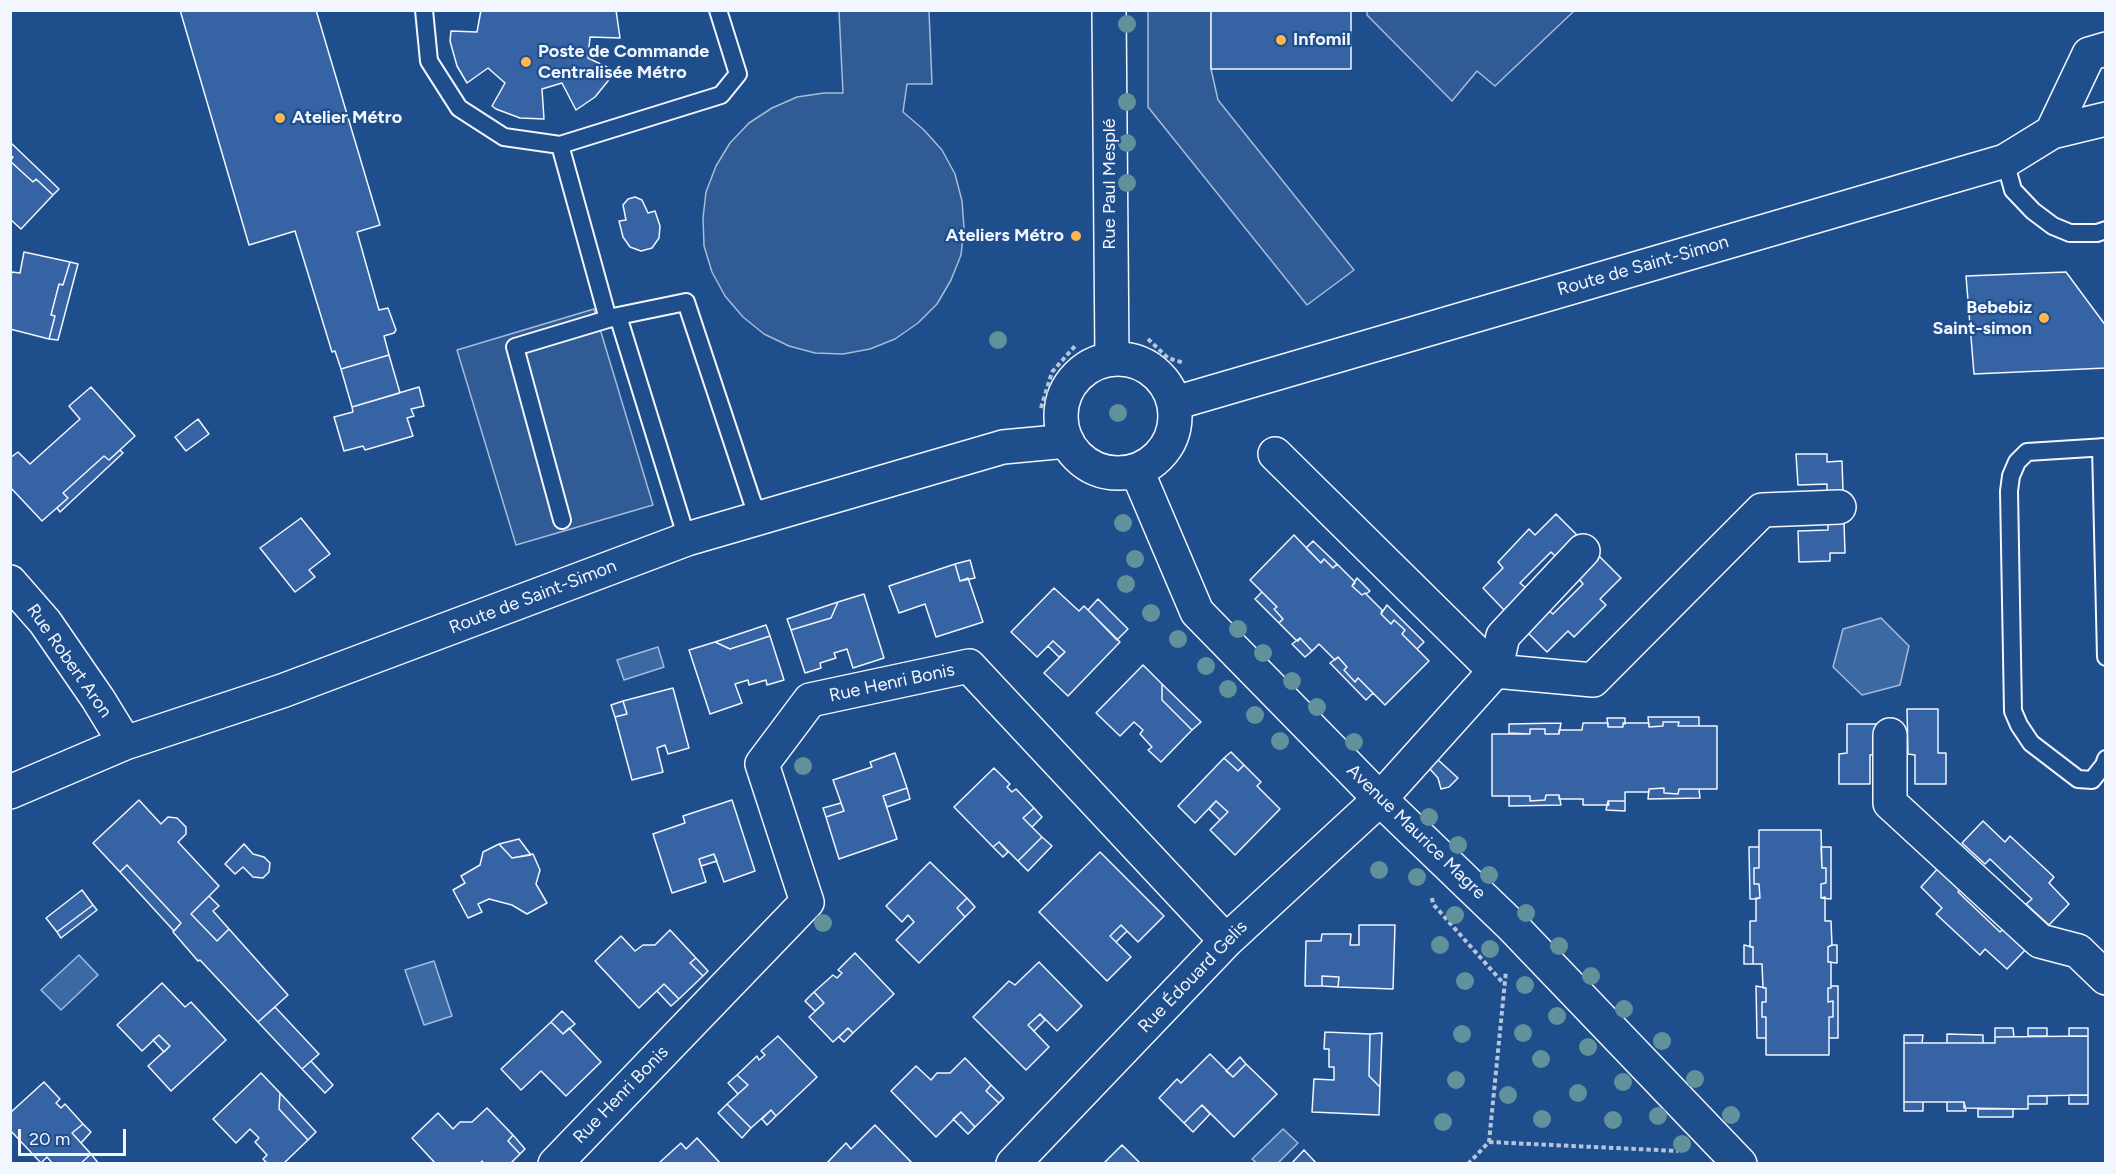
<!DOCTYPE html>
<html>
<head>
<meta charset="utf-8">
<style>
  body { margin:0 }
  #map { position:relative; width:2116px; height:1174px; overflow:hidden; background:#1f4e8c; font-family:Figtree,sans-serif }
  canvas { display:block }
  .frame { position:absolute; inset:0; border:12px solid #f2f6ff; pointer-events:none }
  .scale { position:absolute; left:18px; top:1129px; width:108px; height:27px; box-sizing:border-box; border:3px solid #f2f6ff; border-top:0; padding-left:8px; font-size:18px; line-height:21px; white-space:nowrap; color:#f2f6ff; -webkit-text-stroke:4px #1f4e8c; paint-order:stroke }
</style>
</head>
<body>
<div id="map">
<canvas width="2116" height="1174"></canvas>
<div class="frame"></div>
<div class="scale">20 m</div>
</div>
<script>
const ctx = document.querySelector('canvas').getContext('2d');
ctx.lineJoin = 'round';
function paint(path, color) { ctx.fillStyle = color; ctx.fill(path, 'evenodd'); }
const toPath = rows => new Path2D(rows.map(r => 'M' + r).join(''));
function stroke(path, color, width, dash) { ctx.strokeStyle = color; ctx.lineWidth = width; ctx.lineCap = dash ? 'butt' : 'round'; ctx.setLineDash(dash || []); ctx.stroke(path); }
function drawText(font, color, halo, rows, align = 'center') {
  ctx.font = font + ' Figtree,sans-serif'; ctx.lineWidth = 4.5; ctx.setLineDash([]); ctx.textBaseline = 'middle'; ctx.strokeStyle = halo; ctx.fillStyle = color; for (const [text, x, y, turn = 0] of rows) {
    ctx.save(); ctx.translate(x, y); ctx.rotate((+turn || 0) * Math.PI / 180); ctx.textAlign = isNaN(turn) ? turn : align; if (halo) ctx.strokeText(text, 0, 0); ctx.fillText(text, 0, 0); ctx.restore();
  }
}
const parking = toPath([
  [839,11,929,11,932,84,907,84,903,112,924,130,942,150,955,174,962,201,964,228,961,255,951,280,937,304,918,323,895,339,870,349,843,354,815,353,789,346,764,334,743,317,725,296,712,272,704,246,703,218,706,192,716,166,730,143,749,123,772,108,797,97,824,93,843,93,839,11],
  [1148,11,1211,11,1211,69,1218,100,1354,270,1307,305,1148,107,1148,11],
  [1367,11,1367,10,1574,11,1495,86,1477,71,1452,101,1367,15,1367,11],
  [594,309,653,505,516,545,457,350,594,309]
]);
paint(parking, '#305b95');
stroke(parking, '#a8bbd7', 1.5);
const water = toPath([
  [1881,618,1909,646,1900,685,1862,695,1833,667,1843,629,1881,618],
  [658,647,664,667,624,680,617,660,658,647],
  [79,955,98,975,61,1010,41,990,79,955],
  [434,961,452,1016,424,1025,405,970,434,961],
  [1283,1129,1298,1143,1278,1163,1257,1163,1252,1159,1283,1129]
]);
paint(water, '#3b69a3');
stroke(water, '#a8bbd7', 1.5);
const building = toPath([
  [180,10,316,10,380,225,357,232,379,310,388,308,396,330,394,333,384,336,389,355,341,369,335,351,332,352,295,231,249,245,180,10],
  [481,10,616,10,620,38,590,37,588,58,613,70,608,81,595,97,576,110,562,83,542,89,544,119,520,118,496,109,492,106,505,83,488,68,467,83,457,66,450,41,451,31,477,32,481,10],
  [1211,10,1351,10,1351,69,1211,69,1211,10],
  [10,142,59,189,53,195,36,179,33,182,10,161,13,157,10,155,10,142],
  [10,161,33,182,36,179,53,195,21,229,10,219,10,161],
  [635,197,642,200,648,213,655,211,660,226,659,238,652,248,641,251,630,247,623,237,619,221,626,220,623,205,628,199,635,197],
  [24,252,70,262,63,285,59,284,51,315,55,316,49,339,10,329,10,279,12,272,20,273,24,252],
  [70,262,78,264,58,340,49,339,55,316,51,315,59,284,63,285,70,262],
  [2066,272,2106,326,2106,368,1974,374,1966,276,2066,272],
  [389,355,400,393,352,407,341,369,389,355],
  [91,387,135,436,109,460,104,456,63,493,68,498,42,521,10,487,10,458,18,452,30,464,80,419,69,406,91,387],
  [419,387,424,406,411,409,414,416,407,418,413,436,365,450,363,446,344,451,334,417,353,412,352,407,419,387],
  [198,419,209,434,186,451,175,437,198,419],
  [120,450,123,453,60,512,57,508,68,498,63,493,104,456,109,460,120,450],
  [1796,454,1827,454,1827,462,1842,461,1843,492,1827,493,1827,484,1798,485,1796,454],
  [1556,514,1578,536,1556,557,1551,552,1520,583,1526,588,1504,610,1483,588,1503,568,1498,562,1529,529,1535,535,1556,514],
  [301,518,330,554,309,570,315,577,295,592,260,548,301,518],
  [1828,522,1844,522,1845,553,1830,553,1830,561,1799,562,1798,531,1828,530,1828,522],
  [1294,535,1321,563,1324,559,1333,568,1337,564,1354,581,1355,583,1352,586,1362,595,1365,593,1382,610,1381,614,1391,624,1394,620,1405,630,1402,634,1429,661,1385,705,1358,678,1355,682,1344,670,1347,667,1338,657,1335,660,1319,644,1312,651,1300,638,1298,641,1296,640,1279,623,1283,619,1274,609,1277,607,1250,580,1294,535],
  [1313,541,1337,564,1333,568,1324,559,1321,563,1306,548,1313,541],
  [1599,556,1621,578,1600,599,1606,605,1574,637,1568,631,1547,652,1525,630,1547,609,1553,614,1583,584,1578,578,1599,556],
  [970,560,975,578,960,581,955,564,970,560],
  [955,564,960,581,968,578,983,622,936,637,925,604,899,613,889,586,955,564],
  [1357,578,1370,591,1366,594,1365,593,1362,595,1352,586,1357,578],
  [1054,588,1079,611,1084,606,1120,642,1068,696,1044,673,1065,652,1053,641,1037,657,1011,632,1054,588],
  [1262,592,1277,607,1274,609,1283,619,1279,623,1255,599,1262,592],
  [864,594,884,658,853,668,847,649,834,653,836,658,820,663,821,668,805,673,791,630,831,618,838,602,864,594],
  [1098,599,1128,629,1117,640,1088,610,1098,599],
  [838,602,831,618,791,630,787,619,838,602],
  [1387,605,1424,642,1417,649,1402,634,1405,630,1394,620,1391,624,1381,614,1387,605],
  [766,625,770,636,730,649,715,642,766,625],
  [770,636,784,680,767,685,766,680,749,685,748,680,735,684,742,703,710,714,689,650,715,642,730,649,770,636],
  [1300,638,1312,651,1305,657,1292,644,1300,638],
  [1053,641,1065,652,1059,657,1048,646,1053,641],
  [1338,657,1347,667,1344,670,1355,682,1358,678,1373,693,1366,700,1330,663,1338,657],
  [1143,665,1162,684,1162,700,1192,730,1161,762,1148,750,1152,747,1140,734,1143,730,1134,722,1120,736,1096,713,1143,665],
  [1162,684,1201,722,1192,730,1162,700,1162,684],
  [673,688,689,748,668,754,665,745,657,748,663,772,632,780,615,717,627,714,623,701,673,688],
  [623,701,627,714,615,717,611,705,623,701],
  [1907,709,1938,709,1938,753,1946,753,1946,784,1915,784,1915,755,1908,754,1907,709],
  [1648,717,1699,717,1699,726,1678,726,1679,722,1663,722,1663,726,1649,727,1648,717],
  [1607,718,1625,718,1625,724,1623,723,1623,727,1608,727,1607,718],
  [1663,722,1679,722,1678,726,1717,726,1717,789,1679,789,1678,794,1664,793,1664,788,1649,789,1649,792,1625,792,1625,801,1608,801,1609,805,1583,805,1583,799,1559,799,1559,795,1546,795,1545,800,1530,801,1530,796,1492,796,1492,734,1530,734,1530,729,1545,729,1545,734,1559,734,1559,730,1582,730,1583,723,1608,723,1608,727,1623,727,1623,723,1649,723,1649,727,1663,726,1663,722],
  [1561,723,1559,734,1545,734,1545,729,1530,729,1530,734,1509,733,1509,724,1561,723],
  [1847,724,1878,724,1878,754,1870,755,1870,784,1839,784,1839,754,1847,753,1847,724],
  [1231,752,1244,765,1238,771,1224,758,1231,752],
  [895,753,907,788,883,796,897,839,839,859,826,817,844,811,833,780,872,767,870,762,895,753],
  [1224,758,1238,771,1244,765,1261,782,1257,786,1280,809,1235,855,1210,830,1228,812,1216,801,1195,823,1178,806,1224,758],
  [1437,759,1458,778,1449,787,1441,789,1438,778,1429,768,1437,759],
  [994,768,1010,784,1007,787,1012,792,1016,789,1034,808,1023,818,1042,837,1018,861,999,842,993,847,954,807,994,768],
  [907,788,910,799,887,807,883,796,907,788],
  [1664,788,1664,793,1678,794,1679,789,1699,789,1700,798,1648,799,1649,789,1664,788],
  [1546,795,1559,795,1561,805,1509,806,1509,796,1530,796,1530,801,1545,800,1546,795],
  [139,800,161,824,168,817,177,818,186,827,186,834,178,842,219,886,191,914,217,941,229,929,288,995,258,1022,200,960,198,961,173,932,181,923,127,865,120,872,93,843,139,800],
  [732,800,755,871,724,882,714,854,699,859,706,882,672,893,653,834,685,823,683,816,732,800],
  [1216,801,1228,812,1220,820,1209,809,1216,801],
  [1608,801,1625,801,1625,811,1606,810,1608,801],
  [841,803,844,811,826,817,823,808,841,803],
  [1034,808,1042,817,1032,827,1023,818,1034,808],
  [1983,821,2005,842,2010,836,2054,877,2049,883,2069,904,2049,925,2026,904,2032,899,1990,859,1985,864,1962,843,1983,821],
  [1759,830,1821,830,1822,868,1826,868,1826,883,1821,884,1821,898,1825,897,1825,921,1831,921,1832,945,1828,947,1828,962,1831,962,1831,988,1828,988,1828,1002,1833,1001,1833,1017,1829,1017,1829,1055,1766,1055,1766,1017,1762,1017,1762,1002,1766,1002,1766,988,1763,988,1762,964,1753,964,1753,947,1750,947,1750,921,1756,921,1756,898,1760,898,1759,884,1754,884,1754,868,1759,868,1759,830],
  [1042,837,1052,846,1028,871,1018,861,1042,837],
  [519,839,531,855,512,858,499,844,519,839],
  [999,842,1008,852,1003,857,993,847,999,842],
  [244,844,253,854,264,857,270,863,269,872,263,878,253,877,243,867,235,874,225,864,244,844],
  [499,844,512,858,533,854,540,870,536,884,547,903,527,914,512,905,489,899,478,904,482,912,468,918,453,890,465,883,461,876,480,865,483,852,499,844],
  [1749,847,1759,847,1759,868,1754,868,1754,884,1759,884,1760,898,1756,899,1750,899,1749,847],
  [1821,847,1831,847,1831,899,1821,898,1821,884,1826,883,1826,868,1822,868,1821,847],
  [1100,852,1164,916,1138,942,1121,925,1110,936,1131,957,1107,981,1039,912,1100,852],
  [714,854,717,861,701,866,699,859,714,854],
  [930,862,967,898,957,908,965,917,919,963,896,940,914,922,908,915,902,922,886,906,930,862],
  [127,865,181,923,174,931,120,872,127,865],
  [1941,865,1964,886,1958,892,2000,932,2006,926,2028,947,2007,969,1985,949,1980,955,1936,914,1942,908,1921,887,1941,865],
  [82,890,93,905,57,932,46,918,82,890],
  [209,896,219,906,213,911,229,929,217,941,191,914,209,896],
  [967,898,975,907,965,917,957,908,967,898],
  [93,905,97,910,61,938,57,932,93,905],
  [1121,925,1127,931,1116,942,1110,936,1121,925],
  [1359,925,1395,925,1393,989,1338,987,1339,977,1322,976,1322,986,1305,986,1306,941,1321,941,1322,934,1351,934,1350,945,1359,945,1359,925],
  [670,930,696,958,690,963,703,976,679,999,664,984,639,1008,595,961,621,936,635,951,643,945,655,945,670,930],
  [1744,945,1753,947,1753,964,1744,964,1744,945],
  [1832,945,1837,945,1837,963,1828,962,1828,947,1832,945],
  [855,953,894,994,853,1033,848,1028,833,1042,809,1017,824,1003,814,992,833,975,837,978,842,973,838,970,855,953],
  [696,958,708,971,703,976,690,963,696,958],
  [1039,962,1082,1006,1057,1031,1040,1014,1028,1025,1049,1047,1026,1070,973,1017,1009,981,1015,985,1039,962],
  [1322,976,1339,977,1338,987,1322,986,1322,976],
  [162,983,185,1007,191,1002,226,1040,171,1091,148,1066,170,1046,159,1035,142,1051,117,1025,162,983],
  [664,984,679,999,671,1006,657,991,664,984],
  [1756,986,1766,988,1766,1002,1762,1002,1762,1017,1766,1017,1766,1038,1757,1038,1756,986],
  [1831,986,1838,986,1838,1038,1829,1038,1829,1017,1833,1017,1833,1001,1828,1002,1828,988,1831,988,1831,986],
  [814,992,824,1003,815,1011,805,1001,814,992],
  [275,1007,319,1054,302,1069,258,1022,275,1007],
  [562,1011,575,1024,563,1034,551,1022,562,1011],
  [1040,1014,1045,1020,1034,1031,1028,1025,1040,1014],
  [551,1022,563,1034,569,1028,601,1062,566,1096,541,1071,521,1090,501,1069,551,1022],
  [848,1028,853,1033,844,1042,839,1037,848,1028],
  [1995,1028,2013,1028,2014,1037,1995,1037,1995,1028],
  [2028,1028,2047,1028,2047,1036,2028,1036,2028,1028],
  [2069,1028,2088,1028,2088,1036,2069,1036,2069,1028],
  [1325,1032,1370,1034,1369,1076,1380,1087,1379,1115,1312,1112,1314,1079,1334,1080,1334,1067,1329,1067,1329,1049,1324,1049,1325,1032],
  [1382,1033,1380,1087,1369,1076,1370,1034,1382,1033],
  [1947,1034,1983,1035,1983,1043,1947,1043,1947,1034],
  [159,1035,170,1046,164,1052,153,1040,159,1035],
  [1904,1035,1923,1035,1922,1043,1904,1043,1904,1035],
  [778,1036,817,1077,776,1116,771,1110,751,1128,727,1104,748,1085,737,1075,757,1056,759,1060,765,1055,761,1051,778,1036],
  [2088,1036,2088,1095,2028,1096,2028,1109,1964,1108,1964,1102,1904,1102,1904,1043,1995,1043,1995,1037,2088,1036],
  [1210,1054,1233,1077,1246,1064,1277,1094,1234,1137,1202,1105,1184,1123,1159,1098,1177,1079,1181,1083,1210,1054],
  [1240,1057,1246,1064,1233,1077,1226,1071,1240,1057],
  [965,1058,991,1085,986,1091,999,1103,975,1127,961,1112,936,1137,891,1091,916,1066,931,1080,937,1073,950,1073,965,1058],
  [311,1061,333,1085,325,1093,302,1069,311,1061],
  [261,1073,280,1093,279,1109,308,1140,283,1164,268,1164,263,1159,267,1155,255,1142,259,1138,250,1129,236,1143,213,1119,261,1073],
  [737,1075,748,1085,738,1094,728,1083,737,1075],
  [44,1082,60,1099,56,1103,61,1108,65,1104,83,1124,72,1133,91,1154,80,1164,53,1164,47,1157,41,1163,10,1130,10,1113,44,1082],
  [991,1085,1004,1098,999,1103,986,1091,991,1085],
  [280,1093,316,1132,308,1140,279,1109,280,1093],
  [2069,1095,2088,1095,2088,1104,2069,1104,2069,1095],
  [2028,1096,2047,1096,2047,1104,2028,1104,2028,1096],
  [1904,1102,1923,1102,1923,1111,1904,1111,1904,1102],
  [1947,1102,1964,1102,1966,1111,1947,1111,1947,1102],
  [727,1104,751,1128,742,1138,718,1113,727,1104],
  [1202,1105,1210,1114,1193,1132,1184,1123,1202,1105],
  [487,1108,513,1135,508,1141,520,1154,510,1164,484,1164,482,1161,480,1164,436,1164,412,1138,438,1113,453,1129,460,1122,472,1122,487,1108],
  [1978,1109,2013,1109,2013,1117,1978,1117,1978,1109],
  [771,1110,776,1116,767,1125,762,1119,771,1110],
  [961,1112,975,1127,968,1134,953,1119,961,1112],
  [83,1124,91,1132,81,1143,72,1133,83,1124],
  [875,1125,913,1164,826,1164,846,1143,851,1149,875,1125],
  [513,1135,525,1149,520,1154,508,1141,513,1135],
  [697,1138,721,1164,659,1163,681,1143,686,1149,697,1138],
  [1122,1145,1141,1164,1103,1164,1122,1145],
  [1304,1150,1317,1164,1291,1164,1304,1150],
  [91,1154,99,1164,80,1164,91,1154]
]);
paint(building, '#3563a3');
stroke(building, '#f2f6ff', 1.5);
const lane = toPath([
  [424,10,429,61,459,108,504,137,560,145,608,319],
  [560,145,721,95,738,74,718,10],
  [2005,161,2013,190,2033,211,2053,226,2070,233,2097,233,2106,230],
  [618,316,687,539],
  [2101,447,2106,657],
  [2106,447,2027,452,2017,462,2011,476,2009,491,2013,711,2019,725,2031,743,2078,779,2092,780,2104,765,2106,759],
  [562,520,515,347,618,316,686,302,752,501,760,517]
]);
const street = toPath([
  [2052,132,2089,54,2106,49],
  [1175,403,2005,161,2052,132,2106,119],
  [1275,454,1495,671,1593,680,1762,510,1839,507],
  [10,582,45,622,98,699,125,743],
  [1890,735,1890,803,2040,941,2078,951,2106,978],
  [10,792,125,743,282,691,687,539,1003,447,1067,441],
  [555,1164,807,902,762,764,810,700,969,666,1226,941],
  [1013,1164,1226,941,1380,799,1495,671,1503,636,1583,551]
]);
const secondary = toPath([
  [1109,10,1112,358],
  '1061 416a57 57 0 1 1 114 0a57 57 0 1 1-114 0Z',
  [1137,471,1197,612,1380,799,1512,926,1740,1164]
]);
stroke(lane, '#f2f6ff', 20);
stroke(street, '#f2f6ff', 36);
stroke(secondary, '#f2f6ff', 36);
stroke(toPath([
  [1148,339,1168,358,1184,363],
  [1041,408,1052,372,1076,345],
  [1432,898,1433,904,1503,983],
  [1489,1142,1678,1151],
  [1468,1164,1489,1142,1506,971]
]), '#b3c4dc', 4, [4.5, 3]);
stroke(lane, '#1f4e8c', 16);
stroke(street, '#1f4e8c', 33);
stroke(secondary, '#1f4e8c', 33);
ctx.fillStyle = '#61919a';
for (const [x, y] of [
  [1127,24],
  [1127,102],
  [1127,143],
  [1127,183],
  [998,340],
  [1118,413],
  [1123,523],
  [1135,559],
  [1126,584],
  [1151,613],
  [1238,629],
  [1178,639],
  [1263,653],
  [1206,666],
  [1292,681],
  [1228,689],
  [1317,707],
  [1255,715],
  [1280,741],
  [1354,742],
  [803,766],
  [1429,817],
  [1458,845],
  [1379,870],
  [1489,875],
  [1417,877],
  [1526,913],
  [1455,915],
  [823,923],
  [1440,945],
  [1559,946],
  [1490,949],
  [1591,976],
  [1465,981],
  [1525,985],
  [1624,1009],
  [1557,1016],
  [1523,1033],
  [1462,1034],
  [1662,1041],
  [1588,1047],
  [1541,1059],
  [1695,1079],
  [1456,1080],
  [1623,1082],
  [1578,1093],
  [1508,1095],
  [1731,1115],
  [1658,1116],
  [1542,1119],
  [1613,1120],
  [1443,1122],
  [1682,1144]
]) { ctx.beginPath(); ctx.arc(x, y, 9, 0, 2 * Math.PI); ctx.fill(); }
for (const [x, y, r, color] of [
  [1281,40,6,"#ffb74d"],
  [526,62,6,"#ffb74d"],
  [280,118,6,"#ffb74d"],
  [1076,236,6,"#ffb74d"],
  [2044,318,6,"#ffb74d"]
]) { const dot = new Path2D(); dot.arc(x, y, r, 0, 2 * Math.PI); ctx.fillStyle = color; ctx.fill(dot); stroke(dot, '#1f4e8c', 2); }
drawText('bold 18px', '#f2f6ff', '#1f4e8c', [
  ["Infomil",1293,40],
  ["Poste de Commande",538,52],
  ["Centralisée Métro",538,73],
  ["Atelier Métro",292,118],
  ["Ateliers Métro",1064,236,"right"],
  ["Bebebiz",2032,308,"right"],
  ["Saint-simon",2032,329,"right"]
], 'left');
drawText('18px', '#f2f6ff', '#1f4e8c', [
  ["Rue Paul Mesplé",1110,184,-90],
  ["Route de Saint-Simon",1643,266,-16],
  ["Route de Saint-Simon",533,597,-21],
  ["Rue Robert Aron",69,661,55],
  ["Rue Henri Bonis",892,683,-12],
  ["Avenue Maurice Magre",1416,832,44],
  ["Rue Édouard Gelis",1193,977,-46],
  ["Rue Henri Bonis",621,1095,-46]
]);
</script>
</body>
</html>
